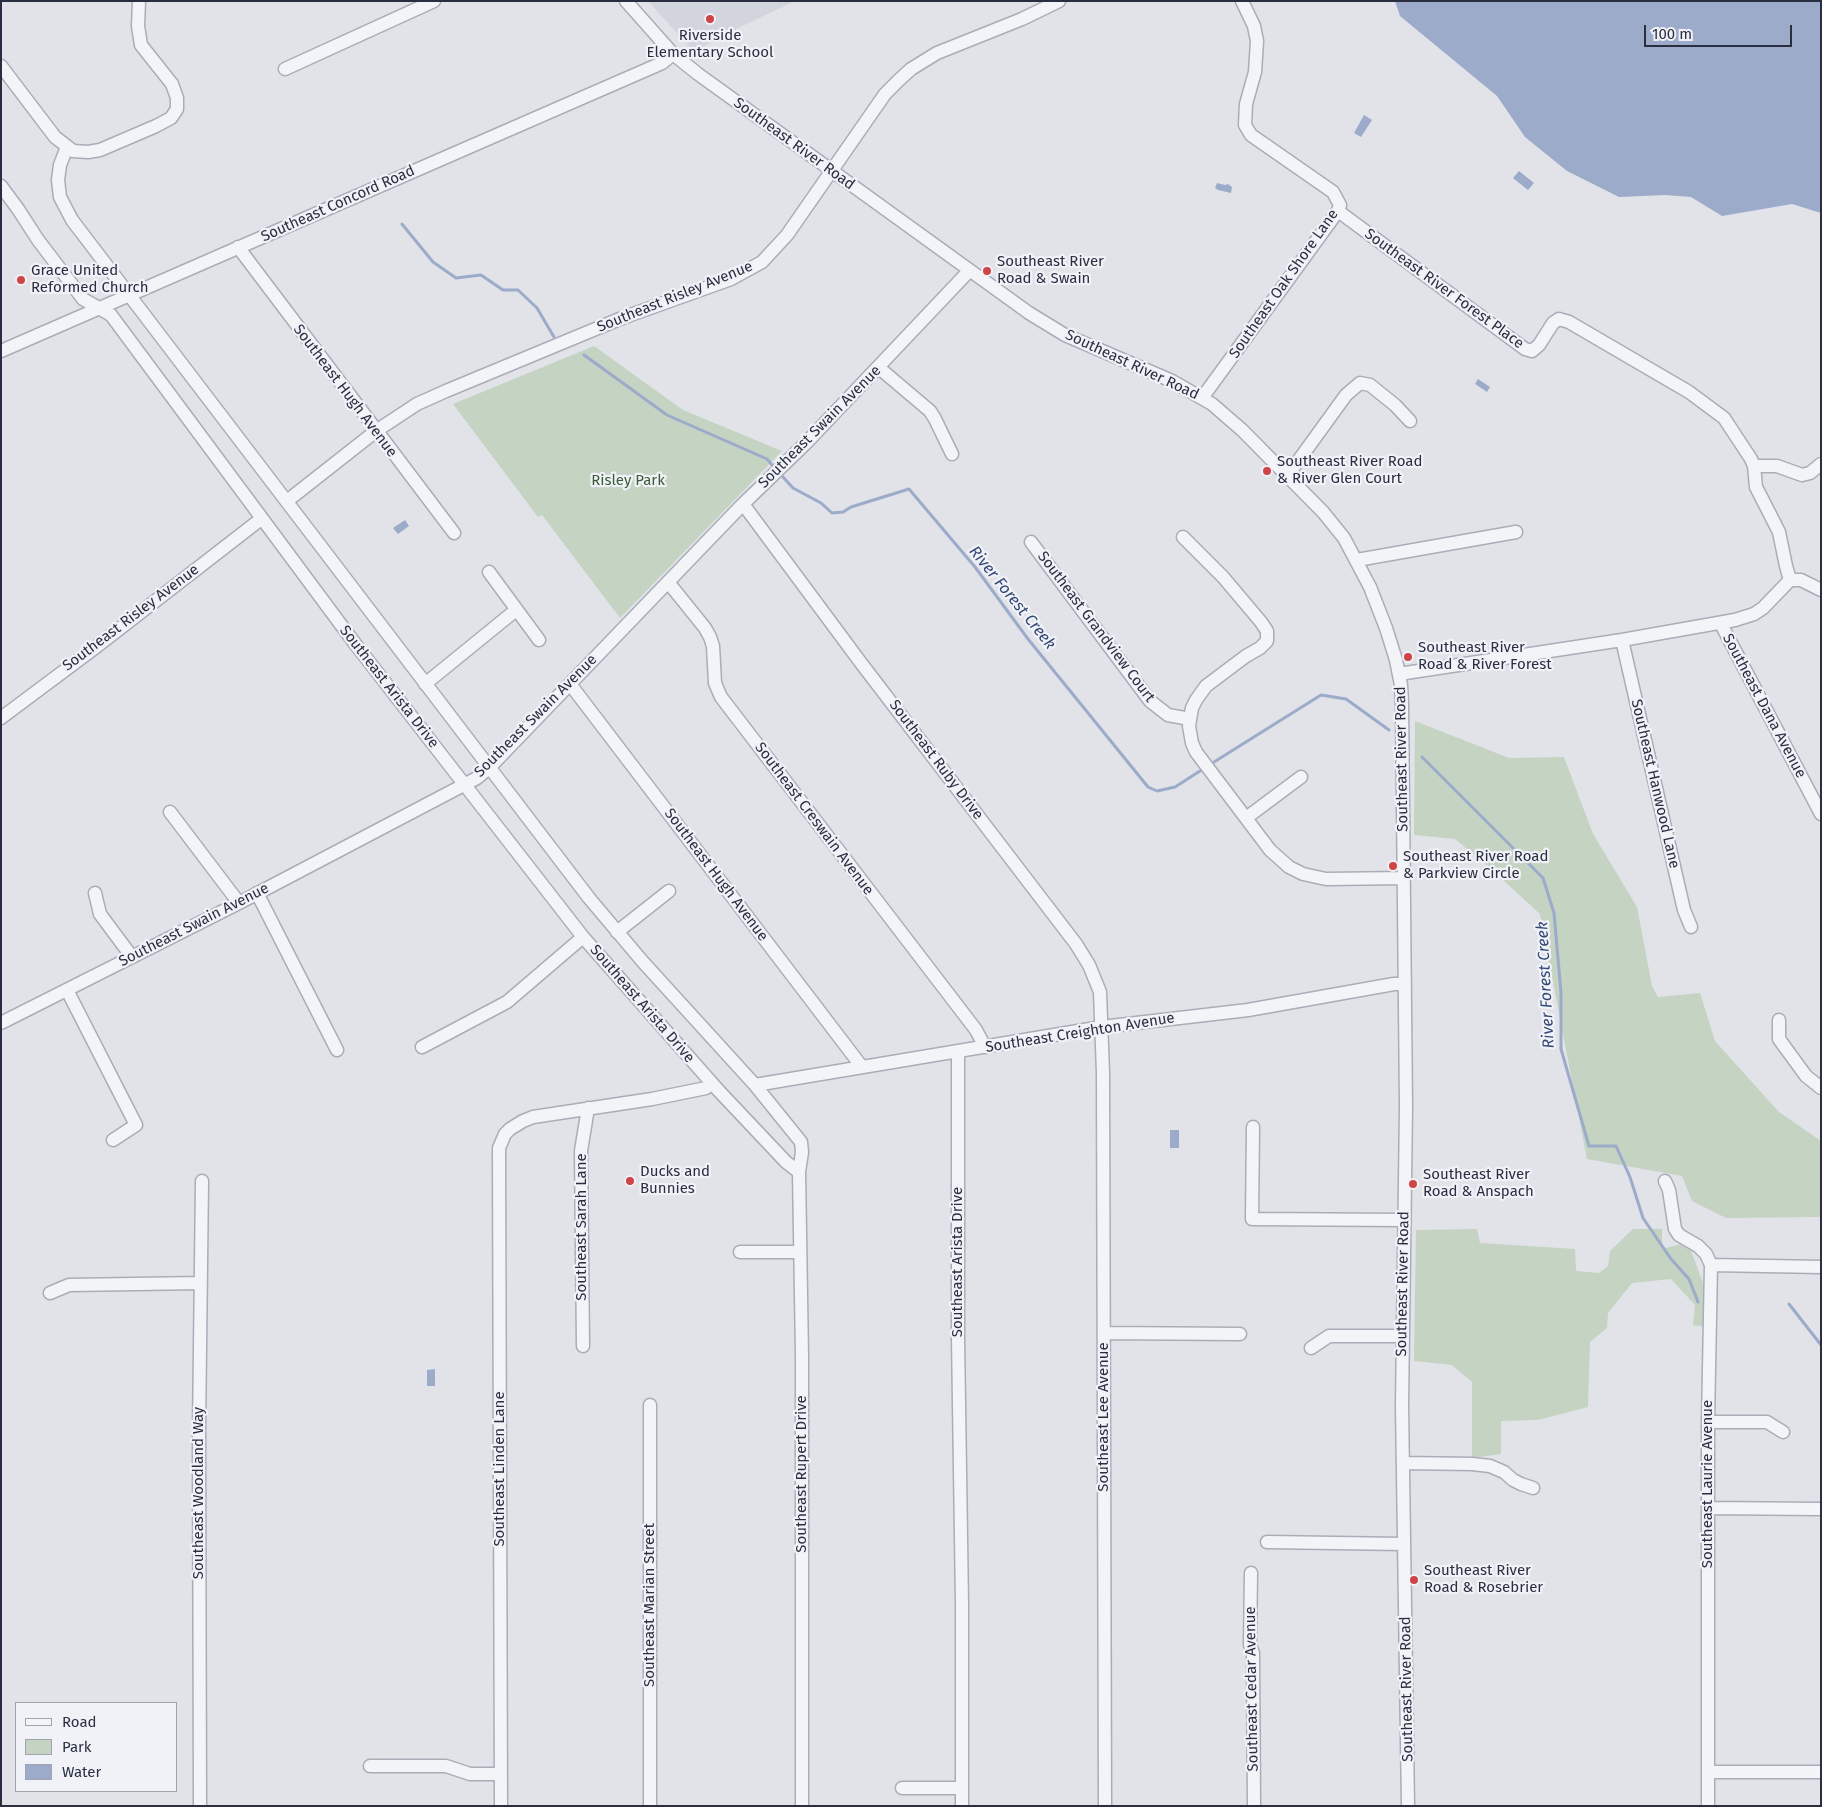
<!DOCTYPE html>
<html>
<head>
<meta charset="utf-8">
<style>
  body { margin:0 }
  #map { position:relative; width:1822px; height:1807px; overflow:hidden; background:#e1e3e9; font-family:"Fira Sans",sans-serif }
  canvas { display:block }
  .frame { position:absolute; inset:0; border:2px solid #292e41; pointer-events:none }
  .legend { position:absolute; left:15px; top:1702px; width:162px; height:90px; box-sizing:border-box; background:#f0f2f7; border:1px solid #a0a4ae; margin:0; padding:6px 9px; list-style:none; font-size:15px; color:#292e41 }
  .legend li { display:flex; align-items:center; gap:10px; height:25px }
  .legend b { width:25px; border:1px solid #a0a4ae }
  .scale { position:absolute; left:1644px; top:25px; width:148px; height:22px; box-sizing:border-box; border:2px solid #292e41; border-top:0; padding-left:6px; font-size:15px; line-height:18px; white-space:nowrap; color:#292e41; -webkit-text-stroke:4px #f0f2f7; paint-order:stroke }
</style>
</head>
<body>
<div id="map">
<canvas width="1822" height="1807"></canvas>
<div class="frame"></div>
<ul class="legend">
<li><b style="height:6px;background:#f3f4f8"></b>Road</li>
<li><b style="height:14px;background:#c4d3c2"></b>Park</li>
<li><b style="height:14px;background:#9cabc9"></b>Water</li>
</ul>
<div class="scale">100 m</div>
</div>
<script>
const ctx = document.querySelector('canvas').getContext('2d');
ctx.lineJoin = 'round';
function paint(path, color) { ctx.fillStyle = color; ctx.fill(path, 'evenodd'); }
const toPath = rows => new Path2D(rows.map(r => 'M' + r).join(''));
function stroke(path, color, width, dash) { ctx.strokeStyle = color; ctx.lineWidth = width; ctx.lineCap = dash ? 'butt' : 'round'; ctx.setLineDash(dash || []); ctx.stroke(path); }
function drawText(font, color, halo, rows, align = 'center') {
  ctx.font = font + ' "Fira Sans",sans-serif'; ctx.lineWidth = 4.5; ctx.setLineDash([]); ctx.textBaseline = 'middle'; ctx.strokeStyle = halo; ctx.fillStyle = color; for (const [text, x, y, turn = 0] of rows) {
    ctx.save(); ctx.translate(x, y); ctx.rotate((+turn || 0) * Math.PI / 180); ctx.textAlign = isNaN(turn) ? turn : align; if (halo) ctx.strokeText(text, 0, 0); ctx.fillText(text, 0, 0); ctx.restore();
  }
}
paint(toPath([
  [648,1,795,1,732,31,694,52]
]), '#d3d5de');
paint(toPath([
  [594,346,683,410,782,451,620,618,542,515,538,517,453,404],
  [1415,721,1509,758,1564,757,1593,834,1637,907,1652,986,1658,997,1700,993,1715,1041,1779,1112,1821,1141,1821,1217,1726,1218,1692,1201,1682,1176,1587,1159,1540,914,1490,868,1455,839,1414,835],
  [1477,1229,1480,1243,1575,1249,1576,1271,1599,1273,1608,1266,1610,1251,1633,1229,1662,1229,1662,1249,1681,1244,1691,1251,1703,1283,1705,1327,1693,1325,1695,1305,1671,1279,1632,1283,1608,1313,1607,1328,1590,1342,1588,1407,1538,1420,1501,1421,1501,1454,1472,1458,1472,1382,1452,1365,1414,1361,1416,1230]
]), '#c4d3c2');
paint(toPath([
  [1395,1,1821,1,1821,213,1792,204,1722,216,1691,197,1665,195,1619,197,1567,171,1525,137,1497,96,1400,16],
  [1364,115,1372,120,1361,137,1354,133],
  [1519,171,1534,183,1528,190,1513,178],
  [1217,183,1225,185,1228,184,1232,187,1231,193,1218,190,1215,188],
  [1478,379,1490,387,1487,392,1475,384],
  [405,520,409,526,398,534,393,528],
  [1170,1130,1179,1130,1179,1148,1170,1148],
  [435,1369,435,1386,427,1386,427,1370]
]), '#9cabc9');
stroke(toPath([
  [402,224,433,262,456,278,481,275,503,290,518,290,537,308,554,337],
  [584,355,667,415,767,459,772,465],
  [783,477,793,488,821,503,832,513,843,512,851,507,909,489,975,567,1028,639,1148,787,1157,791,1175,787,1200,771],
  [1422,757,1543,878,1554,913,1561,993,1561,1049,1589,1146,1616,1146,1630,1177,1643,1218,1671,1259,1689,1279,1698,1302],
  [1214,762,1321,695,1346,699,1389,730],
  [1789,1304,1821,1345]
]), '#9cabc9', 3);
const minor = toPath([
  [626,1,673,54,698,74,1029,313,1065,335,1172,381,1212,404,1242,430,1323,512,1344,538,1370,587,1386,628,1396,660,1401,685,1402,705,1406,1106,1402,1406,1408,1806],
  [1,66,55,137,73,151,88,152,100,150,156,126,171,118,177,109,177,98,172,84,141,45,138,26,139,1],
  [285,69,434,1],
  [67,147,60,165,58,180,60,197,72,220,589,898,643,962,755,1085,801,1142,802,1152,799,1172,802,1356,802,1806],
  [1,186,18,209,38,240,83,299,111,315,356,645,583,937,718,1090,786,1162,799,1172],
  [1338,211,1525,349,1532,351,1539,345,1553,323,1559,319,1569,322,1689,392,1724,418,1751,459,1754,466,1756,487,1779,532,1786,566,1790,580],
  [238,247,454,533],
  [1,351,662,63,673,54],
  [878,367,930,411,935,419,952,454],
  [1202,398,1338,211,1340,205,1333,192,1251,135,1245,125,1246,104,1255,72,1257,41,1254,26,1242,1],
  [1754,466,1777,466,1802,475,1810,473,1821,464],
  [1288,475,1346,395,1360,383,1370,385,1395,405,1410,421],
  [287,501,376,431,417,404,446,391,622,318,731,279,762,262,787,235,885,94,899,80,911,69,937,53,1022,19,1059,1],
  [743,504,861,663,1076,944,1089,965,1100,992,1103,1073,1105,1806],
  [1183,537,1223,577,1261,622,1267,631,1267,641,1260,648,1246,656,1206,686,1196,700,1192,708,1189,726,1192,743,1196,752,1270,850,1289,867,1303,874,1326,879,1404,878],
  [1031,542,1150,701,1168,715,1190,719],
  [1357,560,1516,532],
  [489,572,539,640],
  [668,582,705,628,710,637,713,646,715,683,721,697,976,1030,985,1047],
  [1721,624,1821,814],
  [1622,640,1684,910,1691,927],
  [1399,674,1622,640,1735,620,1754,614,1763,608,1790,580,1801,580,1821,590],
  [425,684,516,610],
  [570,684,862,1067],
  [1,718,96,647,261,519],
  [170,812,239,903],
  [1246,818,1301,777],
  [95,893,100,914,132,957],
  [257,893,337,1050],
  [617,932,669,891],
  [67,990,136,1125,113,1140],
  [1779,1020,1779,1039,1806,1076,1821,1088],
  [1,1023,239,903,477,778,489,768,743,504,806,443,969,271],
  [422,1047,507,1002,583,937],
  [958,1052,958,1337,962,1603,962,1806],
  [755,1085,1102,1027,1248,1010,1394,984,1405,984],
  [1253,1127,1252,1219,1404,1220],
  [1665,1181,1669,1190,1675,1229,1679,1235,1698,1246,1706,1254,1711,1265,1708,1422,1708,1806],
  [740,1252,800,1252],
  [1711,1265,1821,1267],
  [50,1293,69,1285,201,1283],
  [1104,1333,1240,1334],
  [583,1346,581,1151,588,1108],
  [1311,1348,1329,1336,1403,1336],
  [1708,1422,1767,1422,1783,1432],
  [1403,1463,1472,1464,1490,1466,1504,1472,1513,1480,1521,1484,1533,1488],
  [1708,1508,1821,1509],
  [1267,1542,1404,1544],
  [1251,1573,1250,1645,1253,1653,1254,1806],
  [370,1766,446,1766,470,1774,501,1774],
  [1708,1772,1821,1772],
  [902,1788,962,1788],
  [200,1806,199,1431,202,1181],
  [501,1806,499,1148,505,1134,510,1129,523,1121,533,1117,652,1099,706,1088,712,1083],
  [650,1806,650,1405]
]);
stroke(minor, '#aaadb7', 15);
stroke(minor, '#f3f4f8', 12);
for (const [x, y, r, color] of [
  [710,19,5,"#cf4546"],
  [987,271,5,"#cf4546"],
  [21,280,5,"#cf4546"],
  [1267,471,5,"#cf4546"],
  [1408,657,5,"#cf4546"],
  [1393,866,5,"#cf4546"],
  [630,1181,5,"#cf4546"],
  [1413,1184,5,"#cf4546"],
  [1414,1580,5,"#cf4546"]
]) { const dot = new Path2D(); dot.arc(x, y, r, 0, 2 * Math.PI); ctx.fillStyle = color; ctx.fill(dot); stroke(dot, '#f0f2f7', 2); }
drawText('15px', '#292e41', '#f0f2f7', [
  ["Riverside",710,36,"center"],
  ["Elementary School",710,53,"center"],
  ["Southeast River",997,262],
  ["Road & Swain",997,279],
  ["Grace United",31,271],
  ["Reformed Church",31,288],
  ["Southeast River Road",1277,462],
  ["& River Glen Court",1277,479],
  ["Southeast River",1418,648],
  ["Road & River Forest",1418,665],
  ["Southeast River Road",1403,857],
  ["& Parkview Circle",1403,874],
  ["Ducks and",640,1172],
  ["Bunnies",640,1189],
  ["Southeast River",1423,1175],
  ["Road & Anspach",1423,1192],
  ["Southeast River",1424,1571],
  ["Road & Rosebrier",1424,1588]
], 'left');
drawText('15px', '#292e41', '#f0f2f7', [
  ["Southeast River Road",794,144,36],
  ["Southeast Concord Road",338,204,-24],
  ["Southeast Oak Shore Lane",1284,284,-55],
  ["Southeast River Forest Place",1444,289,36],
  ["Southeast Risley Avenue",675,297,-22],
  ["Southeast River Road",1132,365,25],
  ["Southeast Hugh Avenue",345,391,53],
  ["Southeast Swain Avenue",820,427,-45],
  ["Southeast Risley Avenue",131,618,-37],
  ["Southeast Grandview Court",1096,627,53],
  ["Southeast Arista Drive",389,687,52],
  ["Southeast Dana Avenue",1764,706,62],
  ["Southeast Swain Avenue",536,716,-45],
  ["Southeast River Road",1402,759,-91],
  ["Southeast Ruby Drive",936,760,53],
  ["Southeast Hanwood Lane",1655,784,77],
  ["Southeast Creswain Avenue",814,819,53],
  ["Southeast Hugh Avenue",716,875,53],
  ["Southeast Swain Avenue",194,925,-27],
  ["Southeast Arista Drive",642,1004,49],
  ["Southeast Creighton Avenue",1080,1033,-9],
  ["Southeast Sarah Lane",582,1227,-90],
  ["Southeast Arista Drive",958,1262,-90],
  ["Southeast River Road",1403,1284,-89],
  ["Southeast Lee Avenue",1104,1417,-90],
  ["Southeast Linden Lane",500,1469,-90],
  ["Southeast Rupert Drive",802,1474,-90],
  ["Southeast Laurie Avenue",1708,1484,-90],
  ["Southeast Woodland Way",199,1493,-90],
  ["Southeast Marian Street",650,1605,-90],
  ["Southeast Cedar Avenue",1252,1689,-91],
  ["Southeast River Road",1407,1689,-91]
]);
drawText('15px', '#385d36', '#f0f2f7', [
  ["Risley Park",628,481]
]);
drawText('italic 16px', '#334775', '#f0f2f7', [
  ["River Forest Creek",1012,598,51],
  ["River Forest Creek",1546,985,-93]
]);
</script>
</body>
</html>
